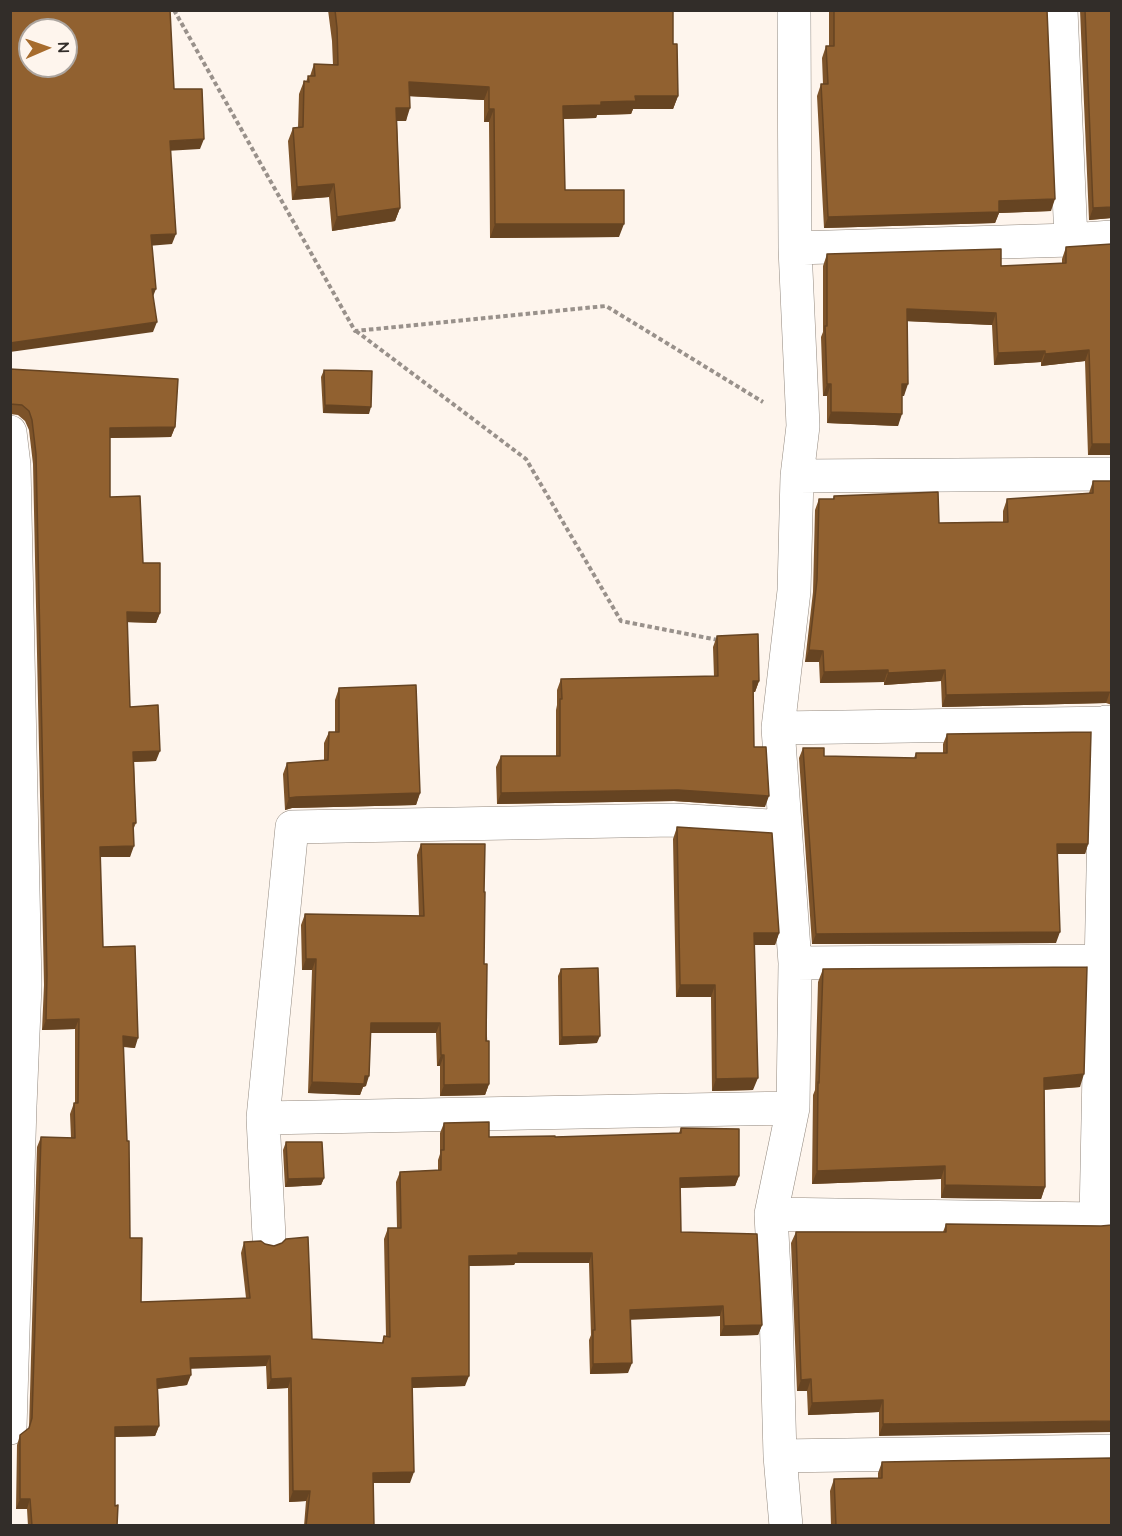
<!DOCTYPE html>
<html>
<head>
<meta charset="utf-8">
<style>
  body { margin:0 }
  #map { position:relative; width:1122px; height:1536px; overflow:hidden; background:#fef5ed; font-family:Quicksand,sans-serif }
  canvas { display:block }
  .frame { position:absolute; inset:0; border:12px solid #322d29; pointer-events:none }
  .north { position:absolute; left:18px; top:18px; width:60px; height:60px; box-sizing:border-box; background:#fef5ed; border:2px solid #aca59f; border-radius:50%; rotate:88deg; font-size:16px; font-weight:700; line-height:24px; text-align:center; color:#322d29 }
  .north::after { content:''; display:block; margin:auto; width:21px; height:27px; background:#a76c2d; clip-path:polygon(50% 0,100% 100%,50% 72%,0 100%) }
</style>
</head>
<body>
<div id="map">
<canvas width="1122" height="1536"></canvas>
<div class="frame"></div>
<div class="north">N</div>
</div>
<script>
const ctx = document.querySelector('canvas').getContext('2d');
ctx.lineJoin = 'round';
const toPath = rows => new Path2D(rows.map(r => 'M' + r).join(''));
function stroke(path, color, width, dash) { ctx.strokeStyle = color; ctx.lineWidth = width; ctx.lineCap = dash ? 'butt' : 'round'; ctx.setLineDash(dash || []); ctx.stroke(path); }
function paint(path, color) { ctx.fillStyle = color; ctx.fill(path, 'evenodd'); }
const street = toPath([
  [1061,10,1071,240],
  [795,248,1071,240,1112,237],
  [10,432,14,465,25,985,20,1106,10,1428],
  [797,476,1112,474],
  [778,728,1112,723],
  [795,963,1101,961],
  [263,1118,793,1108],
  [771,1214,1096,1219,1112,1218],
  [1096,1219,1106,722],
  [269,1237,263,1118,292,827,674,820,785,827],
  [780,1456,1112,1451],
  [786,1526,780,1456,776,1310,771,1214,793,1108,795,963,778,728,794,591,797,476,803,426,795,248,794,10]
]);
stroke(street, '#92887e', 34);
stroke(toPath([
  [174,10,355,331,606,306,763,402],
  [356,331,526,459,621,621,718,640]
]), '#99918b', 4, [4.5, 3]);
stroke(street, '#fff', 33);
paint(toPath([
  [328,10,673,10,673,44,678,96,673,109,633,109,631,114,597,115,596,118,563,119,565,190,619,237,490,238,489,122,484,122,484,100,410,96,406,121,397,121,400,208,395,221,332,231,329,197,292,200,288,141,293,128,298,128,299,94,304,81,306,82,308,76,310,76,314,64,333,65,332,41],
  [829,10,1047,10,1051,211,999,213,995,223,824,228,817,96,821,84,823,84,822,58,826,46,829,46],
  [1080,10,1112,10,1112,218,1089,220],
  [1066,247,1112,455,1088,455,1085,361,1041,366,1041,362,994,365,992,325,907,321,904,396,902,396,898,426,827,423,827,396,823,396,821,337,823,332,823,266,827,254,1001,266,1062,264,1062,259],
  [10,369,175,427,171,437,110,438,110,497,143,563,160,613,156,623,127,622,130,707,156,761,134,762,136,823,133,830,130,857,100,857,103,947,135,1048,123,1047,130,1238,141,1302,246,1298,241,1253,244,1242,312,1339,382,1343,384,1336,386,1336,384,1239,388,1228,397,1228,396,1182,400,1172,438,1171,438,1160,440,1154,440,1133,444,1123,489,1137,555,1137,679,1133,681,1128,739,1176,735,1186,680,1188,681,1232,762,1325,758,1335,720,1336,720,1316,630,1319,628,1373,590,1374,589,1340,591,1335,589,1263,515,1263,514,1265,469,1266,465,1386,412,1388,410,1483,373,1483,374,1526,304,1526,306,1501,289,1502,288,1388,267,1389,266,1366,190,1368,187,1385,158,1389,159,1426,155,1436,115,1437,115,1506,117,1526,28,1526,27,1509,16,1509,17,1445,20,1435,29,1429,37,1147,41,1137,71,1138,70,1114,74,1103,75,1103,75,1029,42,1030,44,985,33,464,29,430,25,421,18,415,10,414],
  [324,370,369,414,323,413,321,377],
  [1093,481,1112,481,1112,705,1106,703,942,707,941,681,884,685,884,682,820,683,819,662,805,662,813,592,815,510,819,499,833,499,834,496,939,523,1003,522,1003,511,1007,499,1089,493],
  [717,636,759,681,755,692,753,692,754,747,765,807,674,801,497,804,496,767,501,756,556,756,556,710,557,705,557,690,561,679,714,677,713,647],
  [339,688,420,793,416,805,292,808,285,810,283,774,287,763,324,760,324,743,329,732,335,732,335,700],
  [947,734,1088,844,1085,854,1057,854,1056,943,812,944,799,758,803,748,824,756,914,758,916,753,943,753,943,744],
  [677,827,779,933,775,945,755,945,753,1090,712,1091,711,997,676,997,673,839],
  [421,844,484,964,489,1084,485,1095,440,1096,440,1066,437,1066,436,1033,370,1033,366,1086,363,1087,360,1095,308,1093,312,970,302,970,301,925,305,914,419,916,417,855],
  [561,969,597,1043,559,1045,558,976],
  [823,969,1080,1087,1044,1090,1045,1187,1041,1199,941,1198,941,1179,812,1184,813,1095,815,1090,818,982],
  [286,1142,324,1178,321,1185,285,1187,283,1150],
  [946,1224,1101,1226,879,1436,879,1412,808,1415,807,1391,797,1391,791,1243,796,1232,943,1232],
  [882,1462,1112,1526,831,1526,830,1491,834,1479,878,1478,878,1473]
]), '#7d5329');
paint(toPath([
  [409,82,489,87,484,100,405,96],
  [635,96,678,96,673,109,633,109,631,114,597,115,596,118,558,119,563,106],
  [396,108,410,108,406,121,392,121],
  [489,109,494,109,489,122,484,122],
  [204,139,200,149,166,151,170,141],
  [334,184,329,197,292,200,297,187],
  [1055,199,1051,211,999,213,995,223,824,228,828,217,999,201],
  [1112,207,1111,218,1089,220,1093,208],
  [400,208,395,221,332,231,337,217],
  [495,224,624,224,619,237,490,238],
  [176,234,172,244,148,246,151,235],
  [152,289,156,289,152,299],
  [907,309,996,313,992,325,903,321],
  [157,322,153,332,10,352,10,343],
  [1089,350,1085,361,1041,366,1045,354],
  [1045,351,1041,362,994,365,998,353],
  [827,384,831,384,827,396,823,396],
  [902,384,908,384,904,396,898,396],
  [325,405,371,407,369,414,323,413],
  [831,412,902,414,898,426,827,423],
  [175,427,171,437,106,438,110,428],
  [1092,444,1112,444,1112,455,1088,455],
  [127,612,160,613,156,623,123,622],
  [809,650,823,651,819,662,805,662],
  [888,670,884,682,820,683,824,672],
  [945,670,941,681,884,685,888,673],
  [753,681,759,681,755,692,749,692],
  [1110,692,1106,703,942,707,946,695],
  [160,751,156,761,130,762,133,752],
  [678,790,769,796,765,807,674,801,497,804,501,793],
  [420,793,416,805,292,808,285,810,289,798,296,797],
  [1057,844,1088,844,1085,854,1053,854],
  [134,846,130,857,96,857,100,847],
  [1060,932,1056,943,812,944,816,934],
  [754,933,779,933,775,945,750,945],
  [306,959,316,959,312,970,302,970],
  [680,985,715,985,711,997,676,997],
  [79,1019,75,1029,42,1030,46,1020],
  [371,1023,440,1023,436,1033,367,1033],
  [123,1036,138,1038,135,1048,119,1046],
  [600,1036,597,1043,559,1045,562,1037],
  [441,1055,444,1055,440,1066,437,1066],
  [1084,1074,1080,1087,1039,1090,1044,1078],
  [365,1076,369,1076,366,1086,363,1087,360,1095,308,1093,312,1082],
  [758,1078,753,1090,712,1091,716,1079],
  [489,1084,485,1095,440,1096,444,1085],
  [945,1166,941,1179,812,1184,817,1171],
  [739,1176,735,1186,676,1188,680,1178],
  [324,1178,321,1185,285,1187,288,1179],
  [945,1185,1045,1187,1041,1199,941,1198],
  [518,1253,592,1253,589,1263,515,1263,514,1265,466,1266,469,1256],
  [723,1306,720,1316,626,1320,630,1310],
  [762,1325,758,1335,720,1336,724,1326],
  [270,1356,266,1366,186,1369,190,1358],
  [632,1363,628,1373,590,1374,593,1364],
  [191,1375,187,1385,154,1389,157,1379],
  [469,1376,465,1386,408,1388,412,1378],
  [291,1378,288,1388,267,1389,271,1379],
  [811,1379,807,1391,797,1391,801,1380],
  [883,1400,879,1412,808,1415,812,1403],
  [1112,1421,1112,1432,879,1436,883,1424],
  [159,1426,155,1436,111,1437,115,1427],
  [414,1472,410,1483,369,1483,373,1473],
  [293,1491,310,1491,306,1501,289,1502],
  [20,1499,30,1499,27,1509,16,1509]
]), '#642');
const building = toPath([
  [10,10,170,10,174,89,202,89,204,139,170,141,176,234,151,235,156,289,152,289,157,322,10,343,10,10],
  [30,30,66,30,66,66,30,66,30,30],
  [335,10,673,10,673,44,677,44,678,96,635,96,636,101,601,102,601,105,563,106,565,190,624,190,624,224,495,224,494,109,489,109,489,87,409,82,410,108,396,108,400,208,337,217,334,184,297,187,293,128,303,127,304,81,309,82,308,76,315,76,314,64,338,65,337,28,335,10],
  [834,10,1047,10,1055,199,999,201,999,212,828,217,821,84,828,84,826,46,834,46,834,10],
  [1085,10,1112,10,1112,207,1093,208,1085,10],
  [1112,244,1112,444,1092,444,1089,350,1045,354,1045,351,998,353,996,313,907,309,908,384,902,384,902,414,831,412,831,384,827,384,825,326,827,326,827,254,1001,249,1001,266,1066,263,1066,247,1112,244],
  [10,369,178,379,175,427,110,428,110,497,140,496,143,563,160,563,160,613,127,612,130,707,158,705,160,751,133,752,136,823,133,823,134,846,100,847,103,947,135,946,138,1038,123,1036,127,1141,129,1141,130,1238,142,1238,141,1302,250,1298,244,1242,261,1241,265,1244,274,1246,282,1243,286,1239,308,1237,312,1339,383,1343,384,1336,390,1337,388,1228,401,1228,400,1172,441,1170,441,1150,444,1150,444,1123,489,1122,489,1137,555,1136,555,1137,681,1133,681,1128,739,1129,739,1176,680,1178,681,1232,757,1234,762,1325,724,1326,723,1306,630,1310,632,1363,593,1364,593,1330,595,1330,592,1253,518,1253,518,1255,469,1256,469,1376,412,1378,414,1472,373,1473,374,1526,306,1526,310,1491,293,1491,291,1378,271,1379,270,1356,190,1358,191,1375,157,1379,159,1426,115,1427,115,1506,118,1505,117,1526,32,1526,30,1499,20,1499,20,1435,29,1428,32,1418,41,1137,75,1138,74,1103,78,1103,79,1019,46,1020,47,975,36,454,32,420,29,411,22,405,10,404,10,369],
  [324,370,372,371,371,407,325,405,324,370],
  [1093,481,1112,481,1112,692,946,695,945,670,888,673,888,670,824,672,823,651,809,650,817,580,819,499,834,499,834,496,938,492,939,523,1008,522,1007,499,1093,493,1093,481],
  [758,634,759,681,753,681,754,747,766,747,769,796,678,790,501,793,501,756,560,756,560,699,562,699,561,679,718,676,717,636,758,634],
  [416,685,420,793,296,797,289,798,287,763,328,760,329,732,339,732,339,688,416,685],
  [1091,732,1088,844,1057,844,1060,932,816,934,803,748,824,748,824,756,916,758,916,753,947,753,947,734,1091,732],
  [677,827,772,833,779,933,754,933,758,1078,716,1079,715,985,680,985,677,827],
  [421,844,485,844,484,892,485,892,484,964,487,964,486,1041,489,1041,489,1084,444,1085,444,1055,441,1055,440,1023,371,1023,369,1076,365,1076,364,1084,312,1082,316,959,306,959,305,914,424,916,421,844],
  [1087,967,1084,1074,1044,1078,1045,1187,945,1185,945,1166,817,1171,818,1082,819,1083,823,969,1087,967],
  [598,968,600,1036,562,1037,561,969,598,968],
  [286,1142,322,1142,324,1178,288,1179,286,1142],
  [946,1224,1101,1226,1112,1225,1112,1421,883,1424,883,1400,812,1403,811,1379,801,1380,796,1232,946,1232,946,1224],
  [1112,1458,1112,1526,836,1526,834,1479,882,1478,882,1462,1112,1458]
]);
paint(building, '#916130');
stroke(building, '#642', 1.5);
</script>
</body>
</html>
